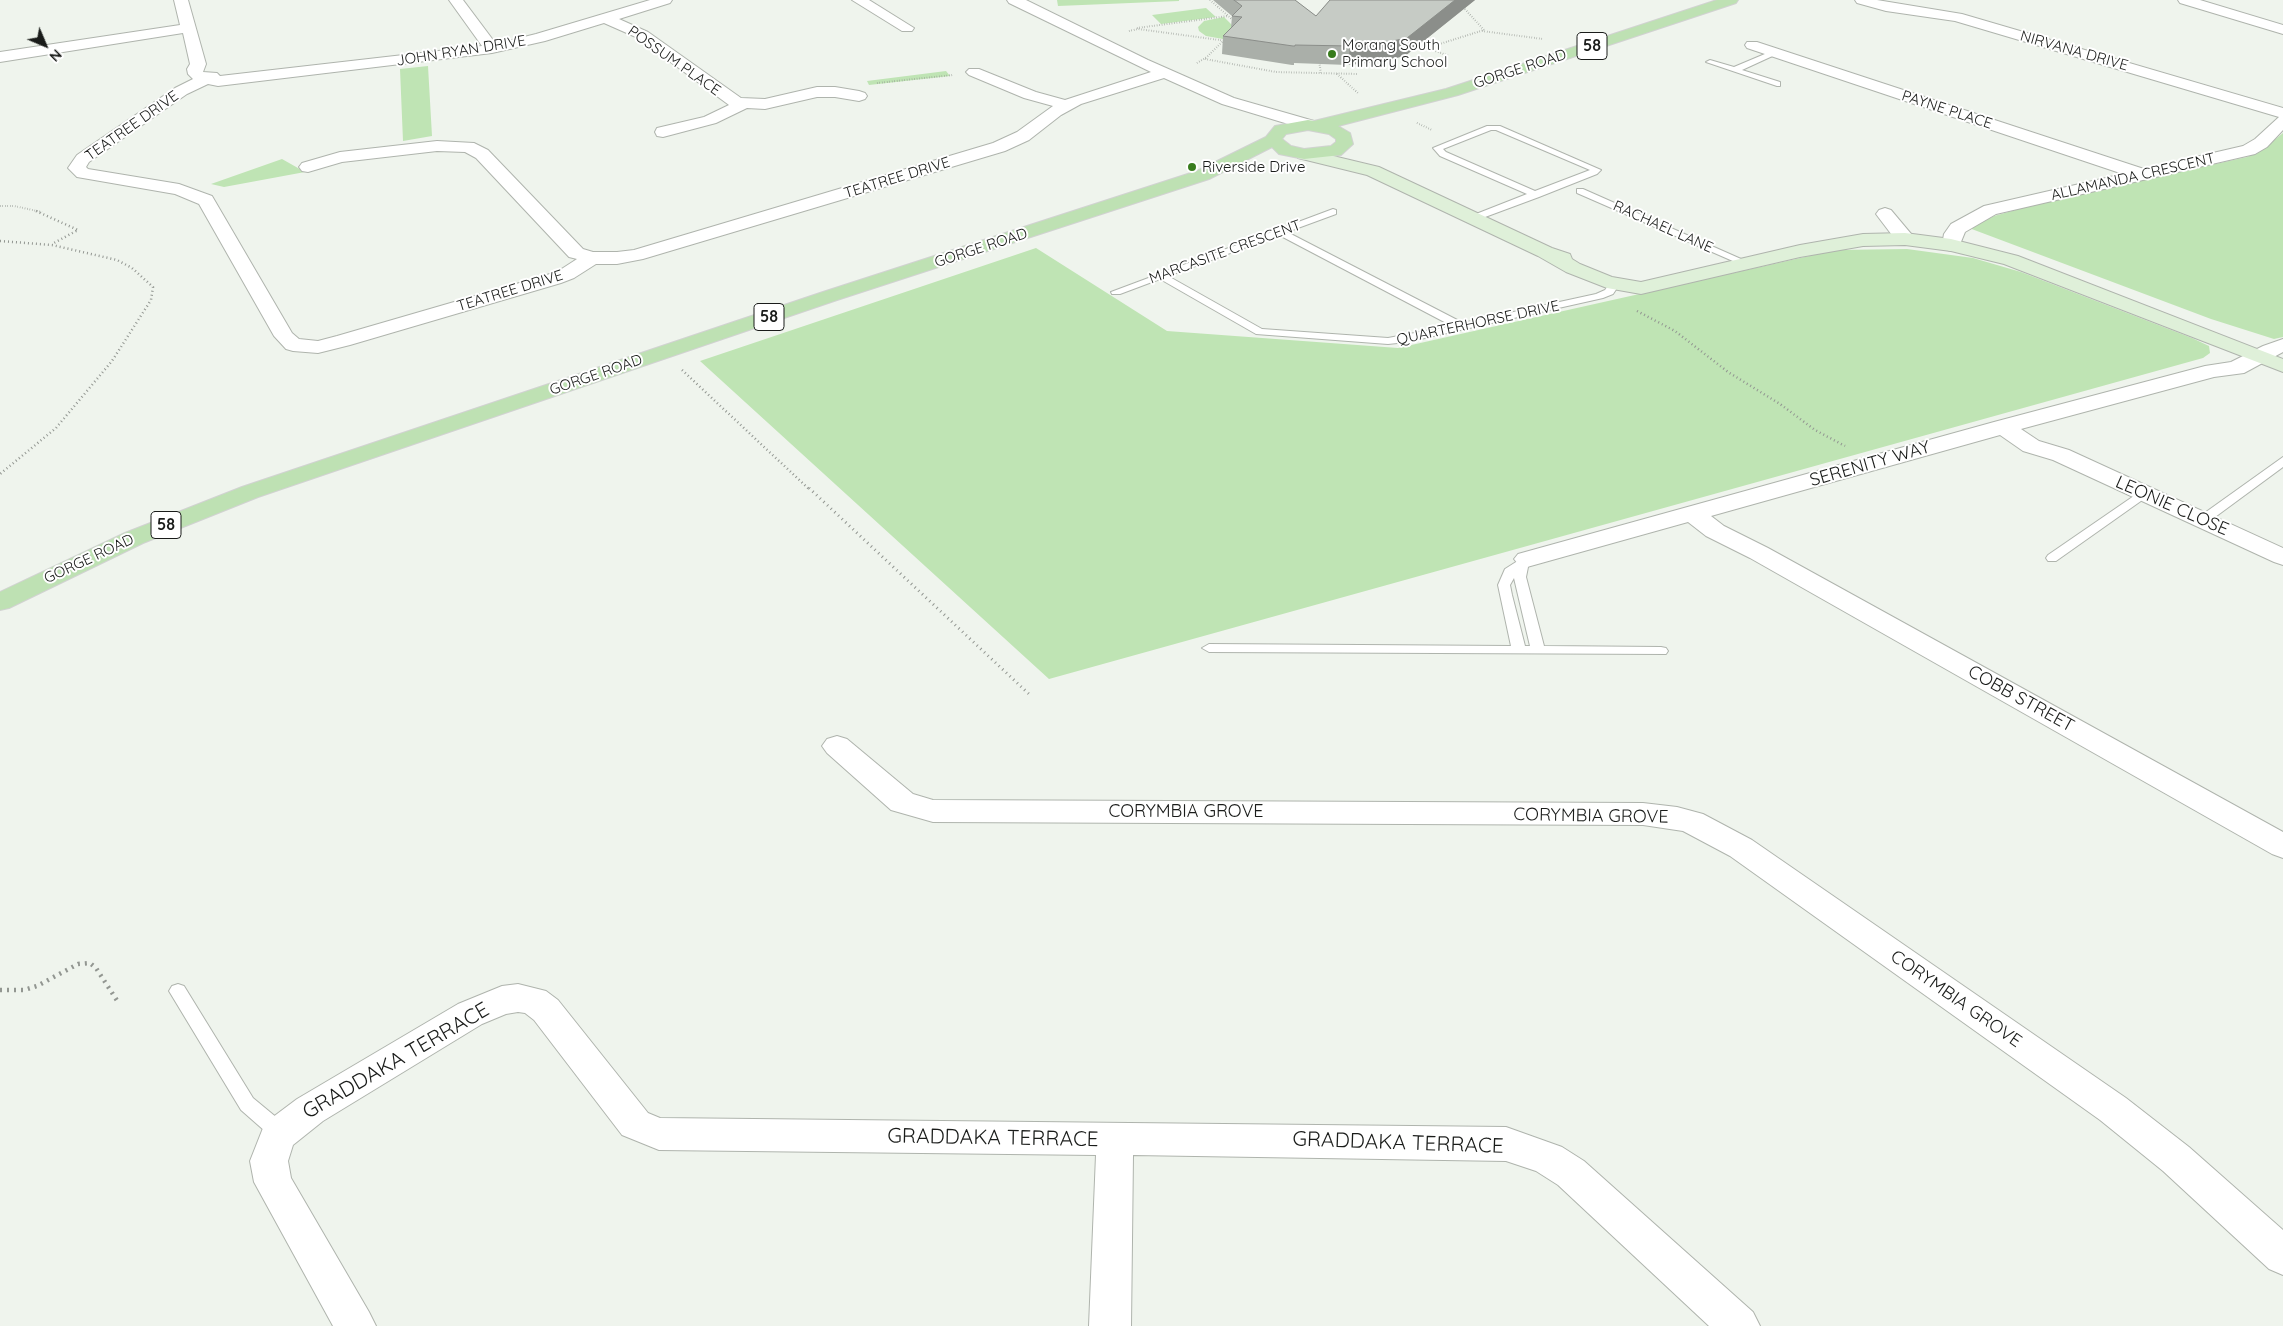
<!DOCTYPE html>
<html>
<head>
<meta charset="utf-8">
<style>
  body { margin:0 }
  #map { position:relative; width:2283px; height:1326px; overflow:hidden; background:#eff4ed; font-family:Quicksand,sans-serif }
  canvas { display:block }
  .north { position:absolute; left:20px; top:20px; width:50px; height:50px; -webkit-text-stroke:4px #fff; paint-order:stroke; rotate:135deg; font-size:14px; font-weight:700; line-height:20px; text-align:center; color:#1a1c1a }
  .north::after { content:''; display:block; margin:auto; width:18px; height:22px; background:#1a1c1a; clip-path:polygon(50% 0,100% 100%,50% 72%,0 100%) }
</style>
</head>
<body>
<div id="map">
<canvas width="2283" height="1326"></canvas>
<div class="north">N</div>
</div>
<script>
const ctx = document.querySelector('canvas').getContext('2d');
ctx.lineJoin = 'round';
function paint(path, color) { ctx.fillStyle = color; ctx.fill(path, 'evenodd'); }
const toPath = rows => new Path2D(rows.map(r => 'M' + r).join(''));
function stroke(path, color, width, dash) { ctx.strokeStyle = color; ctx.lineWidth = width; ctx.lineCap = dash ? 'butt' : 'round'; ctx.setLineDash(dash || []); ctx.stroke(path); }
function drawText(font, color, halo, rows, align = 'center') {
  ctx.font = font + ' Quicksand,sans-serif'; ctx.lineWidth = 4; ctx.setLineDash([]); ctx.textBaseline = 'middle'; ctx.strokeStyle = halo; ctx.fillStyle = color; for (const [text, x, y, turn = 0] of rows) {
    ctx.save(); ctx.translate(x, y); ctx.rotate((+turn || 0) * Math.PI / 180); ctx.textAlign = isNaN(turn) ? turn : align; if (halo) ctx.strokeText(text, 0, 0); ctx.fillText(text, 0, 0); ctx.restore();
  }
}
paint(toPath([
  [1057,0,1179,0,1179,1,1058,6],
  [1206,8,1216,17,1161,24,1152,15],
  [1224,17,1234,27,1223,39,1206,36,1199,31,1198,27,1204,21],
  [428,66,432,136,403,141,400,69],
  [946,71,950,76,869,85,867,81],
  [2283,133,2283,337,2274,339,2211,319,1969,228,1994,216,2044,202,2247,157,2262,150],
  [282,159,305,172,224,187,211,184],
  [1036,248,1167,331,1398,348,1836,250,1907,249,1973,258,2021,272,2192,338,2209,346,2210,353,2203,358,1049,679,700,361]
]), '#bfe4b4');
const lane = toPath([
  [1772,51,1779,53,1742,70,1780,82,1780,86,1777,86,1706,62,1710,60,1734,67,1772,51],
  [1487,126,1500,126,1601,170,1597,174,1539,197,1477,220,1471,220,1471,216,1527,194,1440,156,1433,148,1487,126],
  [1491,130,1496,130,1590,170,1535,191,1446,152,1443,149,1491,130],
  [1577,189,1583,189,1750,263,1748,265,1742,265,1577,193,1577,189],
  [1333,209,1336,210,1336,214,1287,232,1463,323,1596,294,1605,290,1610,283,1614,282,1619,285,1613,294,1603,298,1407,342,1388,344,1256,334,1160,279,1120,294,1112,294,1111,292,1333,209],
  [1279,235,1452,326,1388,338,1262,329,1168,276,1279,235],
  [2283,457,2283,467,2207,523,2199,523,2197,520,2199,517,2283,457],
  [2144,489,2148,490,2150,493,2148,496,2056,561,2048,561,2046,558,2048,555,2144,489],
  [1527,555,1533,559,1528,567,1526,577,1544,646,1661,647,1666,648,1668,651,1666,654,1209,652,1202,648,1209,644,1511,646,1498,585,1505,569,1527,555],
  [1514,578,1530,646,1525,646,1512,595,1510,585,1514,578],
  [178,984,184,986,253,1098,288,1127,290,1133,288,1139,281,1141,274,1139,241,1110,169,991,172,986,178,984]
]);
const street = toPath([
  [174,0,188,0,206,64,203,72,217,73,220,76,482,46,449,0,463,0,496,44,536,34,650,0,672,0,670,3,619,19,648,32,741,98,765,99,817,87,835,87,859,91,865,93,867,96,865,99,859,101,835,97,817,97,765,109,747,108,716,123,663,137,657,136,655,132,657,128,704,117,729,105,638,38,604,23,545,41,492,53,218,86,208,84,187,94,89,162,86,167,88,169,179,184,212,196,292,333,299,339,318,341,337,336,547,275,560,270,577,259,569,257,476,158,465,152,437,151,342,162,308,172,302,171,299,167,302,163,340,152,437,141,474,143,488,150,583,249,593,252,617,252,634,250,993,143,1017,132,1053,106,1024,98,969,75,966,72,969,69,979,69,1036,92,1065,100,1151,72,1009,3,1007,0,1026,0,1148,60,1234,98,1314,121,1316,125,1314,129,1308,130,1222,104,1164,78,1081,104,1061,115,1029,140,1005,151,643,259,617,264,596,264,574,278,561,283,350,345,318,353,293,351,286,349,274,336,199,204,175,194,77,177,68,168,77,155,175,88,193,79,188,74,187,69,190,64,183,33,0,62,0,52,180,25,174,0],
  [852,0,869,0,914,28,912,31,902,31,852,0],
  [1855,0,1877,0,1962,14,2283,108,2283,130,2267,147,2255,154,1996,214,1965,232,1958,249,1951,251,1944,249,1942,245,1944,234,1951,224,1984,206,2123,174,1747,48,1745,45,1747,42,1757,42,2144,169,2243,146,2255,139,2279,117,1955,21,1886,11,1857,3,1855,0],
  [2178,0,2200,0,2283,25,2283,34,2180,3,2178,0],
  [1885,208,1891,210,1912,235,1914,239,1912,243,1905,245,1898,243,1879,218,1876,214,1879,210,1885,208],
  [2283,339,2283,352,2244,373,2214,377,2021,429,2039,441,2069,450,2283,548,2283,565,2274,562,2053,460,2023,451,2000,435,1711,516,1724,526,1768,548,2283,832,2283,858,2272,854,1750,558,1706,536,1688,522,1527,567,1518,564,1514,559,1518,554,1994,422,2205,366,2231,362,2263,346,2283,339],
  [837,736,847,739,913,794,933,800,1643,803,1677,807,1703,814,1752,840,2126,1098,2189,1147,2283,1230,2283,1275,2269,1269,2163,1171,2100,1120,1730,856,1683,831,1643,825,933,822,891,810,827,753,822,746,827,739,837,736],
  [518,984,546,991,558,1000,648,1113,660,1118,1506,1127,1562,1147,1584,1161,1753,1312,1760,1326,1709,1326,1558,1185,1536,1171,1506,1161,1133,1155,1131,1326,1089,1326,1096,1155,659,1150,622,1135,534,1020,525,1013,518,1012,506,1014,482,1024,323,1121,293,1145,288,1161,291,1178,369,1312,376,1326,333,1326,254,1182,250,1161,265,1123,297,1099,458,1004,502,986,518,984]
]);
const secondary = toPath([
  [1304,149,1379,167,1552,248,1570,254,1572,259,1580,264,1612,277,1641,282,1800,245,1863,234,1905,233,1951,239,2018,256,2283,359,2283,372,2004,264,1951,251,1905,245,1863,246,1800,257,1641,294,1607,288,1566,272,1538,256,1367,175,1298,158,1295,154,1298,150,1304,149]
]);
const primary = toPath([
  [1717,0,1738,0,1736,3,1458,95,1338,126,1350,133,1353,144,1341,155,1304,159,1279,154,1272,147,1209,179,837,300,258,497,143,543,9,608,0,610,0,592,125,533,242,487,823,292,1197,171,1266,137,1275,126,1308,120,1314,121,1446,89,1717,0],
  [1308,130,1329,134,1336,139,1336,142,1331,146,1304,149,1291,146,1282,139,1286,134,1308,130]
]);
stroke(lane, '#afb4ad', 2);
stroke(street, '#afb4ad', 2);
stroke(secondary, '#afb4ad', 2);
stroke(primary, '#d1d2d1', 2);
stroke(toPath([
  [1210,0,1234,21],
  [1137,28,1228,16],
  [1129,31,1138,29,1227,41],
  [1482,31,1543,39],
  [1417,44,1449,56],
  [1427,48,1484,30,1463,7],
  [1205,59,1276,72,1357,74],
  [1319,60,1321,74],
  [1197,63,1207,57,1224,40],
  [1337,74,1359,94],
  [877,83,953,75],
  [1417,123,1432,130],
  [0,206,14,206,42,212]
]), '#929691', 2, [0.5, 2]);
stroke(toPath([
  [36,211,78,230,52,244],
  [0,241,52,245,117,260,132,268,153,287,151,300,112,361,56,428,0,474],
  [1637,311,1675,331,1728,372,1780,404,1815,430,1845,446],
  [682,370,810,490]
]), '#929691', 2.5, [1, 3]);
stroke(toPath([
  [809,488,1030,695]
]), '#929691', 3, [1, 4]);
stroke(toPath([
  [0,990,24,990,37,986,78,964,90,963,96,968,118,1002]
]), '#929691', 4.5, [2, 5]);
paint(lane, '#fff');
paint(street, '#fff');
paint(secondary, '#dff0d9');
paint(primary, '#bee1b3');
paint(toPath([
  [1213,0,1295,0,1316,16,1330,0,1475,0,1405,56,1376,62,1348,65,1294,63,1294,65,1292,65,1222,54,1223,36,1231,28,1232,16]
]), '#aaafa9');
paint(toPath([
  [1455,0,1475,0,1405,56,1376,62,1348,65,1350,46]
]), '#8b8e8a');
const building = toPath([
  [1234,0,1295,0,1316,16,1330,0,1455,0,1407,38,1378,44,1350,46,1295,45,1295,46,1293,46,1223,36,1242,17,1232,16,1242,6,1234,0]
]);
paint(building, '#c6cbc5');
stroke(building, '#8b8e8a', 1);
for (const [x, y, r, color] of [
  [1332,54,5,"#387c1d"],
  [1192,167,5,"#387c1d"]
]) { const dot = new Path2D(); dot.arc(x, y, r, 0, 2 * Math.PI); ctx.fillStyle = color; ctx.fill(dot); stroke(dot, '#fff', 2); }
drawText('15px', '#1a1c1a', '#fff', [
  ["Morang South",1342,45],
  ["Primary School",1342,62],
  ["Riverside Drive",1202,167]
], 'left');
drawText('15px', '#1a1c1a', '#fff', [
  ["JOHN RYAN DRIVE",461,51,-9],
  ["NIRVANA DRIVE",2074,51,16],
  ["POSSUM PLACE",674,61,35],
  ["GORGE ROAD",1520,69,-18],
  ["PAYNE PLACE",1947,110,18],
  ["TEATREE DRIVE",132,126,-35],
  ["ALLAMANDA CRESCENT",2133,177,-13],
  ["TEATREE DRIVE",897,178,-17],
  ["RACHAEL LANE",1663,227,24],
  ["GORGE ROAD",981,248,-18],
  ["MARCASITE CRESCENT",1225,252,-20],
  ["TEATREE DRIVE",510,291,-17],
  ["QUARTERHORSE DRIVE",1478,323,-12],
  ["GORGE ROAD",596,375,-19],
  ["GORGE ROAD",89,559,-25]
]);
for (const [x, y, w] of [
  [1592,46,30],
  [769,317,30],
  [166,525,30]
]) { const box = new Path2D(); box.roundRect(x - w / 2, y - 13.5, w, 27, 4); ctx.fillStyle = '#fff'; ctx.fill(box); stroke(box, '#1a1c1a', 1); }
drawText('bold 16px', '#1a1c1a', null, [
  ["58",1592,46],
  ["58",769,317],
  ["58",166,525]
]);
drawText('18px', '#1a1c1a', '#fff', [
  ["SERENITY WAY",1870,464,-16],
  ["LEONIE CLOSE",2172,506,24],
  ["COBB STREET",2021,699,29],
  ["CORYMBIA GROVE",1186,812],
  ["CORYMBIA GROVE",1591,816,1],
  ["CORYMBIA GROVE",1956,999,35]
]);
drawText('21px', '#1a1c1a', '#fff', [
  ["GRADDAKA TERRACE",396,1061,-30],
  ["GRADDAKA TERRACE",993,1138,1],
  ["GRADDAKA TERRACE",1398,1143,2]
]);
</script>
</body>
</html>
